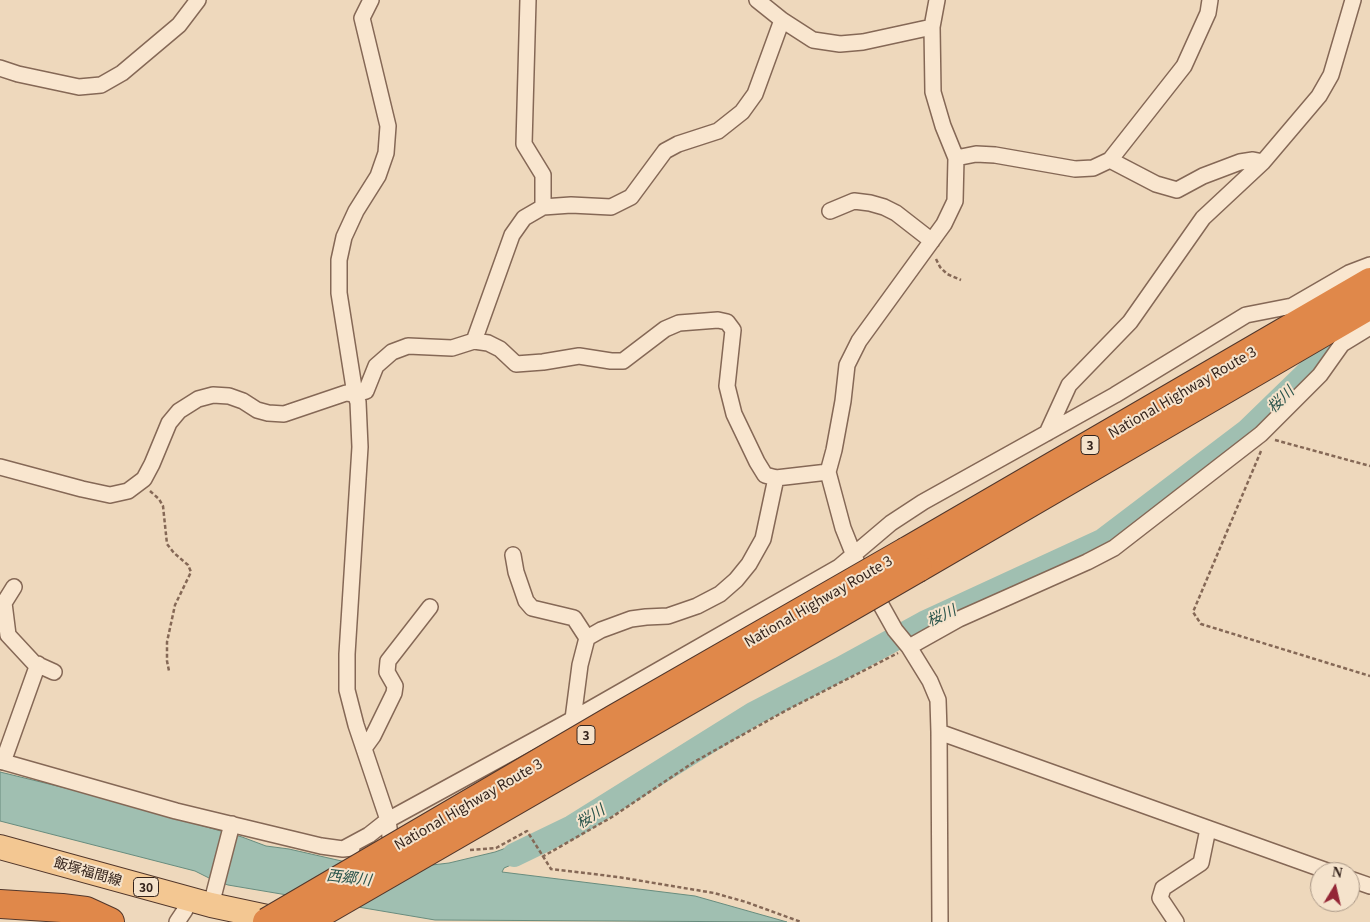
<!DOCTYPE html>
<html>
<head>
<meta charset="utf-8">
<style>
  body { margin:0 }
  #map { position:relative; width:1370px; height:922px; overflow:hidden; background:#eed8bc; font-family:Georgia,serif }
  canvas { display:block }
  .north { position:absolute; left:1310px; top:862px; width:50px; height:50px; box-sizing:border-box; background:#f5e3cc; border:1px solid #a89685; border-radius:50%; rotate:9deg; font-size:14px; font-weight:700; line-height:20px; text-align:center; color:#34231b }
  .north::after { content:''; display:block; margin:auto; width:18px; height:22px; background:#942636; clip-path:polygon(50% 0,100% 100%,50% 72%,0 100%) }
</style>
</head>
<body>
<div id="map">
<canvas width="1370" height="922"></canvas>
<div class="north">N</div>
</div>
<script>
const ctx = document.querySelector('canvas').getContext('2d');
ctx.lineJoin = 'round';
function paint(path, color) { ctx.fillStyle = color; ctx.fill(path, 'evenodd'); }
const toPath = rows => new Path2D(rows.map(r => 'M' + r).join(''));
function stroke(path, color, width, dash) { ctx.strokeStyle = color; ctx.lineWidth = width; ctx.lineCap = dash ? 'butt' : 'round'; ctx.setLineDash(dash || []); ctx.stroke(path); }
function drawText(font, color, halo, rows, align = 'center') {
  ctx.font = font + ' Georgia,"Noto Sans JP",serif'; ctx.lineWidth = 4; ctx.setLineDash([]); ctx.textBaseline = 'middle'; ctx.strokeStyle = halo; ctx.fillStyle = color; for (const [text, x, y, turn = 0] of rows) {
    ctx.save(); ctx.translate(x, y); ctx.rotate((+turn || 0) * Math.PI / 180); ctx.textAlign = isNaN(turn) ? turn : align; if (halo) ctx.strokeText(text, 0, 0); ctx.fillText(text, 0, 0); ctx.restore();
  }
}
const water = toPath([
  [0,772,94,795,242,837,266,846,289,849,346,862,415,867,449,863,495,852,520,843,538,834,548,849,504,868,502,872,695,896,787,922,435,920,228,885,209,878,195,871,0,821,0,772]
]);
paint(water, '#a0bfb1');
stroke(water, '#688c7e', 1);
stroke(toPath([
  [514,855,572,827,753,714,840,669,924,623,1102,541,1247,431,1313,367,1340,320]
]), '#a0bfb1', 24);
const street = toPath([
  [371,0,362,18,388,126,386,153,378,176,356,211,344,237,339,260,339,293,355,394,358,402,360,447,347,654,347,690,356,725,388,820,391,844],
  [528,0,524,144,543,175,543,207],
  [757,0,782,20,813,40,840,44,863,42,932,27],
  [0,68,18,74,79,87,101,85,122,73,179,25,198,0],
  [956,158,976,154,995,155,1075,169,1093,168,1110,160,1184,66,1208,13,1210,0],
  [1110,160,1156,184,1177,190,1203,176,1240,162,1253,160,1263,162],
  [830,211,854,201,870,203,884,207,896,213,932,241],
  [474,341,512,235,524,218,543,207,571,205,611,207,631,197,665,151,678,144,718,131,742,112,755,94,782,20],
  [1047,433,1069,385,1130,322,1203,218,1263,162,1319,96,1331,75,1353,0],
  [0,467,82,489,110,495,128,491,144,479,152,464,169,423,179,411,198,399,213,395,229,396,243,401,257,410,268,413,284,414,346,393,355,394,366,391,376,366,392,352,408,346,452,348,474,341,488,343,500,349,516,364,543,362,579,356,611,361,623,361,665,329,679,323,718,320,727,322,733,330,727,386,734,414,757,462,765,475,776,478,828,472],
  [513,555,516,572,526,601,532,608,574,618,587,638],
  [857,563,843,528,828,472,834,450,843,401,847,365,859,341,944,224,955,201,956,158,943,126,933,92,932,27,937,0],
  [14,587,4,603,8,635,34,663,54,672],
  [871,587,895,630,909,647,930,681,938,700,939,732,940,922],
  [909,647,959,619,1087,562,1114,548,1261,434,1320,375,1342,344,1370,327],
  [573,719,580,665,587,638,601,630,631,619,646,617,668,616,697,606,720,594,736,580,749,564,763,539,776,478],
  [939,732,1330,872],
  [365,747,373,736,394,693,395,686,387,672,388,661,430,607],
  [0,761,176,811,321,846,343,849,352,848],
  [3,762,38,664],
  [343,849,369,835,388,820,573,719,839,567,891,523,923,502,1115,395,1246,315,1292,306,1349,273,1370,265],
  [1350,879,1370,886],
  [211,905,232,824],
  [177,922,185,910,189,899],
  [1176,922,1160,898,1163,888,1201,863,1208,829]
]);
const primary = toPath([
  [0,847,211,905,286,921]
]);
const highway = toPath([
  [907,551,1370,282],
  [918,568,1370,305],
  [0,904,62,908,86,911,110,922]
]);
stroke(street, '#856856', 18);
stroke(primary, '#52372b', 26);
stroke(highway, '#52372b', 30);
stroke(toPath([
  [936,259,940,267,947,274,961,280],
  [1275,440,1370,466],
  [1261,451,1193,612,1201,624,1370,676],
  [150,491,159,499,163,506,167,544,174,553,188,565,191,572,175,605,167,642,167,661,169,671],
  [470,850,496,848,527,831,551,869,618,877,714,893,746,902,801,922],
  [542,857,612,817,694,762,785,711,898,653]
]), '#856856', 2.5, [4, 2.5]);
stroke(street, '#f9e6cf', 15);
stroke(primary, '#f3c792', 24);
stroke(highway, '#e0884a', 28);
const highwayBridge = toPath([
  [267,922,614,719,907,551],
  [305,922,918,568]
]);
stroke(highwayBridge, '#52372b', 30, []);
stroke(highwayBridge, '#e0884a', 28);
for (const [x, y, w] of [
  [1090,445,18],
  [586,735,18],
  [146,887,25]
]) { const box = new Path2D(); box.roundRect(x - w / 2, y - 9.5, w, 19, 4); ctx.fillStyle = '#f5e3cc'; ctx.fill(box); stroke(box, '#34231b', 1); }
drawText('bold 12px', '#34231b', null, [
  ["3",1090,445],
  ["3",586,735],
  ["30",146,887]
]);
drawText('14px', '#34231b', '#f5e3cc', [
  ["National Highway Route 3",1182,392,-30],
  ["National Highway Route 3",818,601,-30],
  ["National Highway Route 3",468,804,-30],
  ["飯塚福間線",88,871,16]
]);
drawText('italic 15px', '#2a544b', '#f5e3cc', [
  ["桜川",1280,399,-44],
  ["桜川",941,615,-25],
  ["桜川",590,816,-32],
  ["西郷川",349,877,7]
]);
</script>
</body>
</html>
